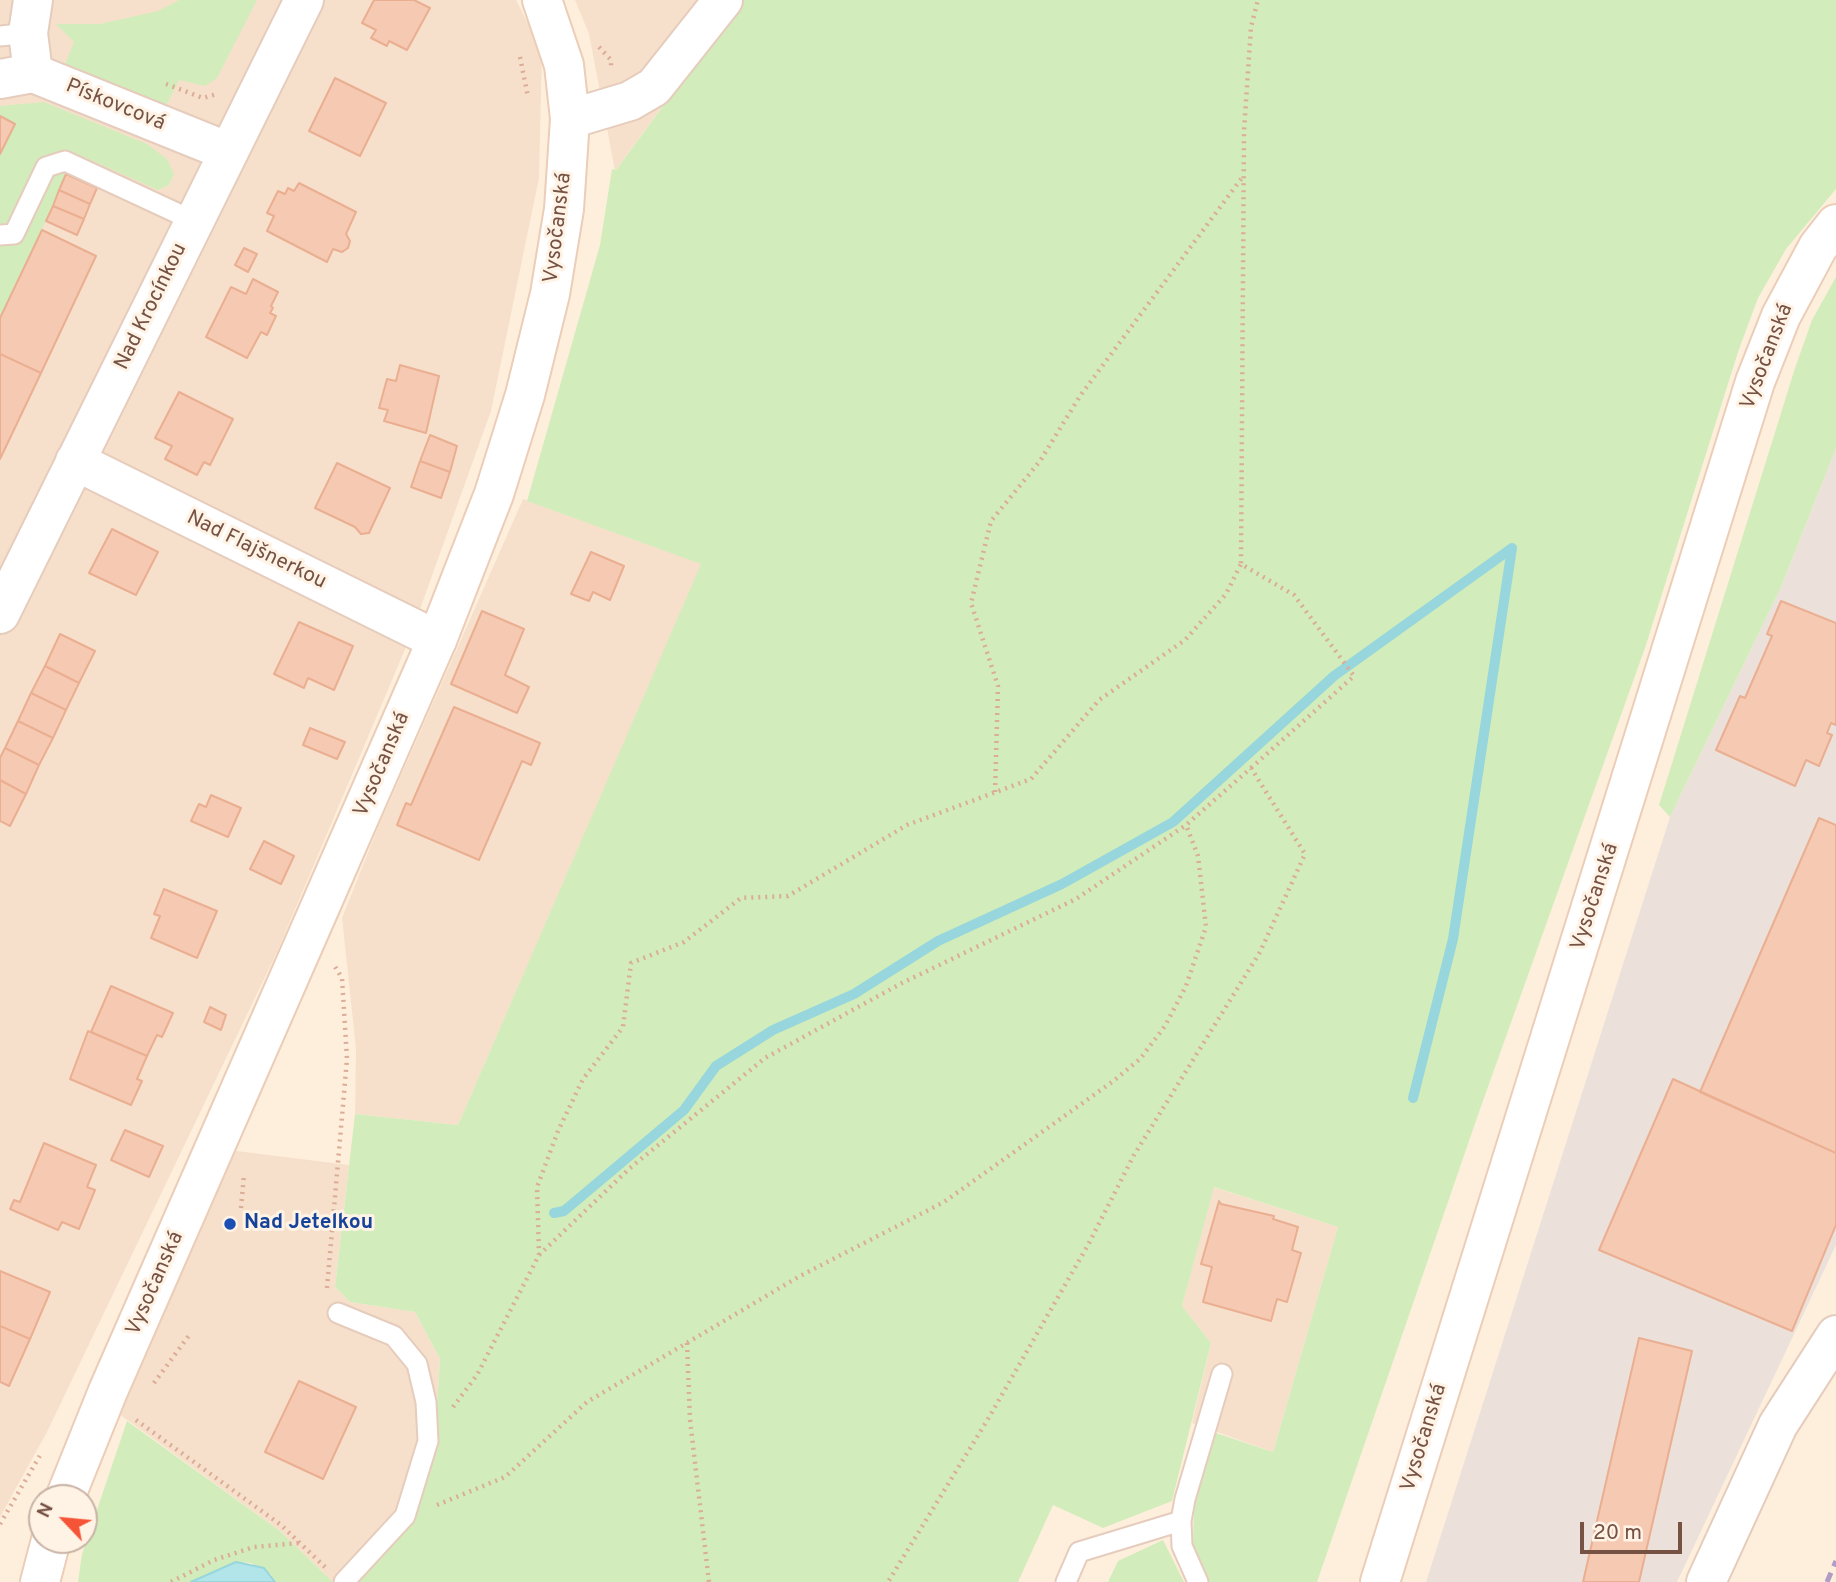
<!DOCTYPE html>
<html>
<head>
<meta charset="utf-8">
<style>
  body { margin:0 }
  #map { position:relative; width:1836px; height:1582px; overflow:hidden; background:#feefdd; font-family:Overpass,sans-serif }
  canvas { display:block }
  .north { position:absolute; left:28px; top:1484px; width:70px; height:70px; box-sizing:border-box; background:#fff3e6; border:2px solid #c8b3a5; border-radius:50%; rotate:296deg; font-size:19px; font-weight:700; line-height:28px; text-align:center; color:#765244 }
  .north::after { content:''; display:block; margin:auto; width:24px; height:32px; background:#f55436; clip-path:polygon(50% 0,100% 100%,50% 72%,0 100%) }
  .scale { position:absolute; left:1580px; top:1522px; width:102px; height:32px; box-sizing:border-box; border:4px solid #765244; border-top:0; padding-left:9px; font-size:21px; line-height:24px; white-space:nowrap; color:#765244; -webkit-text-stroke:5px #fff3e6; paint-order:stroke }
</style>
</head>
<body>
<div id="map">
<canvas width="1836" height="1582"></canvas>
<div class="north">N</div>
<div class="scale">20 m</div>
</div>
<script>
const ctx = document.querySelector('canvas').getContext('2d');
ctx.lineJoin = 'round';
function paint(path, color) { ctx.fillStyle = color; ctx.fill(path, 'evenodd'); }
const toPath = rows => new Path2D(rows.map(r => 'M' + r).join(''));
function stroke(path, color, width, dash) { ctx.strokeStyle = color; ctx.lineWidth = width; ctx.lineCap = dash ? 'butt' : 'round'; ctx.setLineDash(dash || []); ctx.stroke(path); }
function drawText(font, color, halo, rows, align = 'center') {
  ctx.font = font + ' Overpass,sans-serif'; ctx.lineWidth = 6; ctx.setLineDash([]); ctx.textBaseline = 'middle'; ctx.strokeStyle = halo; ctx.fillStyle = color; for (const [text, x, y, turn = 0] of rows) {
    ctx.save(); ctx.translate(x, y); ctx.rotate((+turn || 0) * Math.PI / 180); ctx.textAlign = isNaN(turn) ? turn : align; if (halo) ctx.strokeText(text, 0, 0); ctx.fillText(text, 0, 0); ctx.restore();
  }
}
paint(toPath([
  [0,0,516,0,542,51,539,178,491,411,409,640,277,952,47,1432,0,1517],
  [575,0,741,0,615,171,589,34],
  [523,499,702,564,458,1125,355,1114,356,1049,342,918,377,830],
  [229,1150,349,1165,335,1287,350,1302,415,1312,440,1359,434,1449,355,1582,333,1582,280,1531,115,1411],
  [1213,1187,1338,1227,1273,1452,1192,1423,1211,1343,1182,1306]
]), '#f7e0cb');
paint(toPath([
  [1836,448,1836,1245,1677,1582,1426,1582,1670,817,1781,587]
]), '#ece1da');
paint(toPath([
  [179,0,257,0,217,78,205,86,179,80,165,108,64,67,74,42,56,24,100,24,158,11],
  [741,0,1836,0,1836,189,1786,249,1758,298,1738,352,1645,648,1479,1112,1317,1582,1208,1582,1193,1545,1194,1501,1213,1432,1273,1452,1338,1227,1214,1187,1182,1306,1211,1343,1172,1501,1103,1528,1053,1505,1018,1582,355,1582,434,1449,440,1359,415,1312,350,1302,335,1287,355,1114,458,1125,701,564,527,501,600,245,612,169,616,170],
  [44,102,147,144,167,159,174,174,169,185,158,190,77,154,0,318,0,154,15,124,0,116,0,106],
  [1836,277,1836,448,1781,587,1670,817,1659,805,1795,368,1812,320],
  [127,1421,280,1531,333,1582,275,1582,271,1575,251,1563,236,1562,191,1582,78,1582,82,1554],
  [1163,1540,1184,1582,1108,1582,1118,1561]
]), '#d2edbb');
const water = toPath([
  [236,1562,264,1568,275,1582,191,1582,236,1562]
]);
paint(water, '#b1e5e9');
stroke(water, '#96d6dc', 2);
stroke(toPath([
  [1413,1098,1453,939,1512,548],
  [554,1213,564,1211,684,1110,716,1066,773,1030,854,994,938,941,1062,884,1173,822,1334,676,1512,548]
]), '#96d6dc', 10);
const building = toPath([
  [374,0,414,0,430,8,407,50,389,41,387,46,371,38,376,30,362,23,374,0],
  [335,78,386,103,360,156,309,131,335,78],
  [0,116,15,124,0,154,0,116],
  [66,174,97,188,90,204,59,190,66,174],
  [299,183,356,212,346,234,350,241,348,248,342,252,333,249,327,262,267,231,274,216,267,213,278,191,285,194,288,188,294,191,299,183],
  [59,190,90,204,84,219,53,206,59,190],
  [53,206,84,219,77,235,46,221,53,206],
  [42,230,96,256,41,373,0,354,0,318,42,230],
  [244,248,257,254,248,272,235,265,244,248],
  [253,279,278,292,271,306,273,308,270,313,276,316,267,335,261,332,247,358,206,337,231,287,246,294,253,279],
  [0,354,41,373,0,459,0,354],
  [400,365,439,376,426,433,384,421,388,410,379,408,387,379,396,381,400,365],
  [179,392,233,419,210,465,204,462,197,475,165,459,172,446,155,438,179,392],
  [430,435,457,446,450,472,420,461,430,435],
  [420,461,450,472,441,498,411,487,420,461],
  [337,463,390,488,369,533,361,534,355,527,315,508,337,463],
  [112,529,158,552,136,595,89,573,112,529],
  [591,552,624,566,610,600,593,592,589,601,571,594,591,552],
  [1781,601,1836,623,1836,725,1831,723,1827,733,1832,735,1819,766,1806,760,1795,786,1716,750,1740,696,1745,698,1772,636,1767,634,1781,601],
  [482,611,524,629,505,675,529,687,517,713,451,684,482,611],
  [299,622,353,646,334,690,308,678,304,688,274,674,299,622],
  [60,634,95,651,79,683,45,666,60,634],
  [45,666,79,683,66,710,31,693,45,666],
  [31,693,66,710,53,738,18,721,31,693],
  [454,707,540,743,531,765,522,761,479,860,397,825,406,803,411,805,454,707],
  [18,721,53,738,39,765,5,748,18,721],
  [310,728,345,742,337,759,303,745,310,728],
  [5,748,39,765,26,794,0,780,0,758,5,748],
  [0,780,26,794,10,826,0,821,0,780],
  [211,795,241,808,228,837,191,821,199,804,206,807,211,795],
  [1819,818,1836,825,1836,1153,1700,1092,1819,818],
  [264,841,294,856,281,884,250,869,264,841],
  [164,889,217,911,197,958,151,938,160,916,154,914,164,889],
  [111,986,173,1013,162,1037,157,1035,147,1056,91,1032,111,986],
  [210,1007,226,1015,221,1030,204,1022,210,1007],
  [88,1031,147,1056,137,1079,142,1081,131,1105,70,1079,88,1031],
  [1673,1079,1836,1153,1836,1225,1792,1331,1599,1250,1673,1079],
  [125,1130,163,1146,149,1177,111,1160,125,1130],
  [44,1143,96,1165,87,1187,95,1190,79,1229,62,1222,58,1230,10,1209,14,1200,20,1202,44,1143],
  [1219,1201,1221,1204,1274,1216,1273,1219,1298,1227,1292,1250,1301,1253,1287,1302,1277,1299,1271,1321,1203,1302,1212,1267,1201,1264,1219,1201],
  [0,1271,50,1292,30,1339,0,1326,0,1271],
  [0,1326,30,1339,9,1386,0,1382,0,1326],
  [1639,1338,1692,1351,1639,1582,1583,1582,1639,1338],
  [299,1381,356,1407,323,1479,265,1452,299,1381]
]);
paint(building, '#f6c9b3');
stroke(building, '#eaae91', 2);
const service = toPath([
  [0,36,28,33],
  [0,235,14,234,46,167,65,161,194,221],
  [338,1313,394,1336,417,1364,426,1402,428,1441,405,1516,344,1582],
  [1066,1582,1079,1552,1181,1521],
  [1198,1582,1182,1546,1181,1521,1185,1499,1222,1374]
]);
const minor = toPath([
  [33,73,28,33,33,0],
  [0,79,33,73,229,152],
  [570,119,630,101,654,87,723,0],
  [75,461,437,640],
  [0,614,304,0],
  [1706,1582,1778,1425,1836,1335]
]);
const secondary = toPath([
  [65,1498,108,1391,437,640,494,494,525,395,550,294,564,209,570,119,564,65,542,0],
  [40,1582,51,1540],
  [1380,1582,1755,382,1781,316,1818,247,1836,224]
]);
stroke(service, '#e5ccbc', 23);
stroke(minor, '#e5ccbc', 42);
stroke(secondary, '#ebcdb8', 42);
stroke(toPath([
  [599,47,611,60,611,68],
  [520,57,528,97],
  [166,84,203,98,217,94],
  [1251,768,1354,676,1294,595,1241,564,1244,131,1251,27,1258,0],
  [995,792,998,686,971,603,991,521,1040,461,1080,396,1244,175],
  [241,1208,244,1175],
  [539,1255,630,1168,765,1058,902,983,1076,899,1186,825,1251,768,1305,854,1260,952,1134,1155,1088,1245,988,1419,888,1582],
  [327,1288,347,1059,342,978,334,965],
  [687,1343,690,1420,709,1582],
  [154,1383,190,1334],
  [453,1407,477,1375,539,1255,537,1187,558,1131,583,1079,623,1027,631,963,684,942,741,898,788,896,907,825,1031,779,1099,700,1185,640,1226,594,1241,564],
  [136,1420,281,1525,325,1567],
  [437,1505,505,1477,587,1402,800,1276,944,1202,1112,1082,1140,1059,1165,1026,1186,986,1206,927,1198,856,1186,825],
  [0,1524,42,1452],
  [171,1582,214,1560,254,1547,299,1543]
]), '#dbac96', 4.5, [2, 5]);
stroke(service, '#fff', 19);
stroke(minor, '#fff', 38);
stroke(secondary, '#fff', 38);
stroke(toPath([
  [1827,1582,1836,1561]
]), '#b19cc7', 5, [10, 7]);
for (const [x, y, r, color] of [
  [230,1224,7,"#1a4fb4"]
]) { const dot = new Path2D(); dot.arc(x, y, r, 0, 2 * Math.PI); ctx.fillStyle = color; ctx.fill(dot); stroke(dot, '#fff3e6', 2.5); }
drawText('21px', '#765244', '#fff3e6', [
  ["Pískovcová",115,106,22],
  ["Vysočanská",559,228,-83],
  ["Nad Krocínkou",152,307,-64],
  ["Vysočanská",1768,357,-69],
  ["Nad Flajšnerkou",256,551,26],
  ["Vysočanská",383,765,-67],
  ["Vysočanská",1596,897,-72],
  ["Vysočanská",156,1284,-66],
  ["Vysočanská",1425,1438,-73]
]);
drawText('bold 21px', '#164399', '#fff3e6', [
  ["Nad Jetelkou",244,1224]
], 'left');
</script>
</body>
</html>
